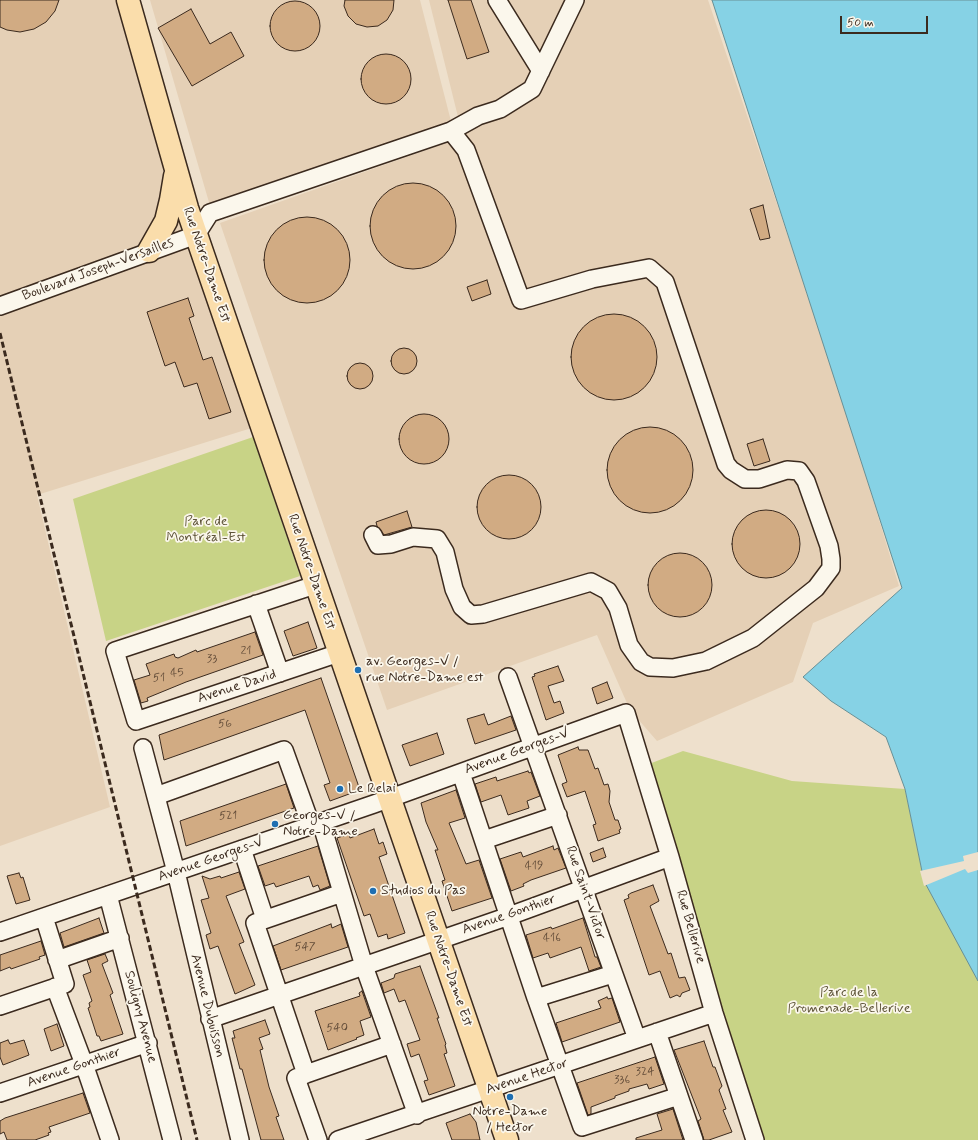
<!DOCTYPE html>
<html>
<head>
<meta charset="utf-8">
<style>
  body { margin:0 }
  #map { position:relative; width:978px; height:1140px; overflow:hidden; background:#eee0cc; font-family:Mynerve,sans-serif }
  canvas { display:block }
  .scale { position:absolute; left:840px; top:16px; width:88px; height:18px; box-sizing:border-box; border:2px solid #3b2a1e; border-top:0; padding-left:5px; font-size:12px; line-height:14px; white-space:nowrap; color:#3b2a1e; -webkit-text-stroke:3px #fbf7ec; paint-order:stroke }
</style>
</head>
<body>
<div id="map">
<canvas width="978" height="1140"></canvas>
<div class="scale">50 m</div>
</div>
<script>
const ctx = document.querySelector('canvas').getContext('2d');
ctx.lineJoin = 'round';
function paint(path, color) { ctx.fillStyle = color; ctx.fill(path, 'evenodd'); }
const toPath = rows => new Path2D(rows.map(r => 'M' + r).join(''));
function stroke(path, color, width, dash) { ctx.strokeStyle = color; ctx.lineWidth = width; ctx.lineCap = dash ? 'butt' : 'round'; ctx.setLineDash(dash || []); ctx.stroke(path); }
function drawText(font, color, halo, rows, align = 'center') {
  ctx.font = font + ' Mynerve,sans-serif'; ctx.lineWidth = 3.5; ctx.setLineDash([]); ctx.textBaseline = 'middle'; ctx.strokeStyle = halo; ctx.fillStyle = color; for (const [text, x, y, turn = 0] of rows) {
    ctx.save(); ctx.translate(x, y); ctx.rotate((+turn || 0) * Math.PI / 180); ctx.textAlign = isNaN(turn) ? turn : align; if (halo) ctx.strokeText(text, 0, 0); ctx.fillText(text, 0, 0); ctx.restore();
  }
}
paint(toPath([
  [0,0,118,0,258,426,37,495,110,807,0,846],
  [150,0,420,0,454,133,213,216],
  [429,0,708,0,841,393,899,586,813,623,793,682,657,741,630,710,597,635,387,710,220,223,463,137]
]), '#e5d0b6');
paint(toPath([
  [253,437,300,576,106,641,73,499],
  [683,751,792,781,905,789,924,881,978,964,978,1140,758,1140,649,764]
]), '#c8d386');
const water = toPath([
  [712,0,978,0,978,981,924,881,905,789,886,737,831,701,803,677,902,588,712,0]
]);
paint(water, '#86d2e5');
stroke(water, '#688f95', 1);
paint(toPath([
  [978,852,978,870,968,873,965,869,924,886,920,871,964,861,963,856]
]), '#eee0cc');
const building = toPath([
  [0,0,59,0,55,11,46,22,34,29,20,32,7,30,0,27,0,0],
  [345,0,394,0,393,10,387,20,378,26,367,27,356,24,348,16,344,6,345,0],
  [448,0,471,0,489,52,467,59,448,0],
  '270 26a25 25 0 1 1 50 0a25 25 0 1 1-50 0Z',
  [191,9,210,44,231,32,244,56,192,86,158,28,191,9],
  '361 79a25 25 0 1 1 50 0a25 25 0 1 1-50 0Z',
  '370 226a43 43 0 1 1 86 0a43 43 0 1 1-86 0Z',
  [763,205,770,238,760,240,750,209,763,205],
  '264 260a43 43 0 1 1 86 0a43 43 0 1 1-86 0Z',
  [487,280,491,294,472,301,467,287,487,280],
  [188,298,194,316,189,318,203,360,212,357,231,412,209,419,197,383,184,387,175,362,165,366,147,312,188,298],
  '571 357a43 43 0 1 1 86 0a43 43 0 1 1-86 0Z',
  '391 361a13 13 0 1 1 26 0a13 13 0 1 1-26 0Z',
  '347 376a13 13 0 1 1 26 0a13 13 0 1 1-26 0Z',
  '399 439a25 25 0 1 1 50 0a25 25 0 1 1-50 0Z',
  '607 470a43 43 0 1 1 86 0a43 43 0 1 1-86 0Z',
  [763,439,770,461,754,466,747,444,763,439],
  '477 507a32 32 0 1 1 64 0a32 32 0 1 1-64 0Z',
  '732 544a34 34 0 1 1 68 0a34 34 0 1 1-68 0Z',
  [407,511,412,527,384,535,377,526,376,522,407,511],
  '648 585a32 32 0 1 1 64 0a32 32 0 1 1-64 0Z',
  [308,622,317,648,293,656,284,631,308,622],
  [255,632,263,655,186,682,147,698,148,701,141,703,134,680,150,675,146,664,174,654,175,657,178,658,196,650,197,652,255,632],
  [558,666,564,681,548,686,554,703,560,701,564,713,546,720,532,677,535,676,534,674,558,666],
  [321,678,360,790,330,801,324,785,330,783,305,710,164,760,159,735,321,678],
  [607,682,613,698,597,704,592,688,607,682],
  [484,714,488,725,511,716,516,730,475,744,467,719,484,714],
  [437,733,444,754,410,766,402,745,437,733],
  [578,747,579,750,588,750,595,769,598,768,604,785,608,784,610,791,609,802,615,820,618,820,621,829,619,830,620,833,598,841,593,825,596,824,585,791,567,797,562,784,567,782,558,755,578,747],
  [528,771,529,773,531,772,540,796,527,801,529,808,508,815,501,795,481,802,475,784,496,777,497,781,528,771],
  [286,784,294,808,186,846,180,821,286,784],
  [456,790,465,818,449,823,466,864,479,860,492,898,452,911,442,881,445,880,435,850,438,850,426,822,421,803,456,790],
  [374,829,379,844,383,842,387,854,379,857,405,933,388,939,387,934,378,937,370,914,364,916,337,838,349,834,350,838,374,829],
  [318,846,330,886,320,890,318,885,313,887,309,876,276,887,274,883,265,886,258,866,318,846],
  [553,846,554,850,558,848,566,868,531,880,523,884,524,886,511,891,500,859,521,852,523,857,553,846],
  [603,848,606,857,593,862,590,853,603,848],
  [239,872,245,889,226,896,244,942,239,944,255,985,235,994,218,946,210,949,206,935,211,933,201,900,209,898,202,876,210,879,220,876,221,878,239,872],
  [19,873,21,878,23,877,30,900,16,904,7,876,19,873],
  [653,885,659,901,650,906,668,954,671,953,679,978,685,977,690,990,682,993,680,997,677,995,670,998,660,971,649,975,624,900,629,898,628,895,631,893,653,885],
  [99,918,104,933,64,947,60,933,99,918],
  [583,918,595,957,597,957,601,967,589,971,581,947,550,958,548,953,533,958,526,935,551,927,552,929,583,918],
  [331,924,332,928,341,924,348,947,281,970,273,946,331,924],
  [41,941,45,955,39,957,40,959,11,969,10,967,0,971,0,955,41,941],
  [105,954,108,961,102,964,113,993,110,995,123,1034,101,1041,99,1036,97,1036,88,1008,90,1007,89,1003,92,1001,83,975,91,972,87,960,105,954],
  [420,966,439,1018,437,1018,446,1044,445,1045,447,1053,444,1054,455,1086,429,1095,424,1081,428,1080,419,1054,411,1057,407,1044,420,1040,405,1000,399,1002,394,989,384,993,381,983,394,978,395,974,420,966],
  [362,991,371,1017,360,1021,364,1035,356,1038,357,1039,328,1050,315,1011,360,996,359,993,362,991],
  [607,997,608,999,612,998,620,1022,562,1042,556,1023,601,1008,598,1001,607,997],
  [265,1020,270,1034,259,1038,263,1049,260,1050,269,1087,279,1116,276,1117,284,1140,261,1140,242,1069,240,1069,232,1038,235,1038,233,1031,265,1020],
  [57,1024,64,1046,51,1051,44,1029,57,1024],
  [8,1040,10,1044,24,1040,29,1055,3,1065,0,1057,0,1043,8,1040],
  [704,1041,713,1067,715,1067,722,1086,719,1090,726,1109,723,1110,732,1132,709,1140,704,1140,698,1121,701,1119,674,1050,704,1041],
  [655,1057,664,1084,649,1089,647,1084,629,1089,629,1091,615,1096,615,1098,591,1107,591,1114,588,1115,577,1083,655,1057],
  [83,1093,90,1113,49,1127,51,1132,48,1133,49,1135,35,1140,7,1140,4,1132,0,1134,0,1121,5,1118,83,1093],
  [673,1109,683,1140,636,1140,636,1138,662,1130,657,1114,673,1109],
  [470,1114,476,1122,480,1140,452,1140,446,1123,470,1114]
]);
paint(building, '#d1ab83');
stroke(building, '#3b2a1e', 1);
const minor = toPath([
  [497,0,541,71],
  [451,131,478,116,500,109,532,89,575,0],
  [0,306,196,235,210,213,451,131,466,150,521,300,592,279,649,268,665,282,726,464,731,470,745,479,759,479,787,470,799,471,806,481,829,546,831,559,831,568,816,588,753,638,706,661,673,668,650,667,641,662,629,645,618,608,608,591,591,582,483,614,471,615,462,607,454,589,445,552,437,539,413,537,391,544,378,545,373,535],
  [315,585,115,651,136,721,339,653],
  [256,604,280,673],
  [508,677,637,1039],
  [143,748,176,872,240,1140],
  [461,773,536,998],
  [156,796,284,750,311,825],
  [321,822,364,966,417,1115],
  [484,840,558,815],
  [242,849,265,919],
  [342,893,255,923,306,1074,392,1044],
  [108,895,172,1140],
  [0,932,374,804,626,713,670,857,714,1013,755,1140],
  [57,960,120,938],
  [613,974,536,998,582,1127,679,1096],
  [55,987,84,1064,110,1140],
  [0,1006,65,984,44,917],
  [210,1019,509,916,670,857],
  [657,1032,694,1140],
  [306,1074,296,1078,318,1140],
  [0,1093,148,1043],
  [338,1140,714,1013]
]);
const major = toPath([
  [128,0,187,208,507,1140],
  [149,251,166,221,171,200,175,176]
]);
stroke(minor, '#3b2a1e', 20);
stroke(major, '#3b2a1e', 25);
stroke(minor, '#fbf7ec', 17);
stroke(major, '#faddab', 22);
stroke(toPath([
  [0,333,197,1140]
]), '#3b2a1e', 3, [6, 3]);
for (const [x, y, r, color] of [
  [358,670,4,"#1f6fb2"],
  [340,789,4,"#1f6fb2"],
  [275,824,4,"#1f6fb2"],
  [373,891,4,"#1f6fb2"],
  [510,1097,4,"#1f6fb2"]
]) { const dot = new Path2D(); dot.arc(x, y, r, 0, 2 * Math.PI); ctx.fillStyle = color; ctx.fill(dot); stroke(dot, '#fbf7ec', 1.5); }
drawText('12px', '#604a37', null, [
  ["21",246,651],
  ["33",212,659],
  ["45",177,673],
  ["51",159,678],
  ["56",225,724],
  ["521",228,816],
  ["419",534,866],
  ["416",552,938],
  ["547",305,947],
  ["540",337,1028],
  ["324",645,1072],
  ["336",622,1080]
]);
drawText('14px', '#3b2a1e', '#fbf7ec', [
  ["Rue Notre-Dame Est",206,265,71],
  ["Boulevard Joseph-Versailles",98,270,-20],
  ["Rue Notre-Dame Est",311,572,71],
  ["Avenue David",237,687,-18],
  ["Avenue Georges-V",517,752,-20],
  ["Avenue Georges-V",211,860,-19],
  ["Rue Saint-Victor",585,893,71],
  ["Avenue Gonthier",509,915,-19],
  ["Rue Bellerive",690,927,74],
  ["Rue Notre-Dame Est",448,969,71],
  ["Avenue Dubuisson",207,1006,76],
  ["Souligny Avenue",140,1017,75],
  ["Avenue Gonthier",74,1068,-19],
  ["Avenue Hector",527,1077,-19]
]);
drawText('14px', '#5e5438', '#fbf7ec', [
  ["Parc de",206,522],
  ["Montréal-Est",206,538],
  ["Parc de la",849,993],
  ["Promenade-Bellerive",849,1009]
]);
drawText('14px', '#3b2a1e', '#fbf7ec', [
  ["av. Georges-V /",366,662],
  ["rue Notre-Dame est",366,678],
  ["Le Relai",348,789],
  ["Georges-V /",283,816],
  ["Notre-Dame",283,832],
  ["Studios du Pas",381,891],
  ["Notre-Dame",510,1112,"center"],
  ["/ Hector",510,1128,"center"]
], 'left');
</script>
</body>
</html>
